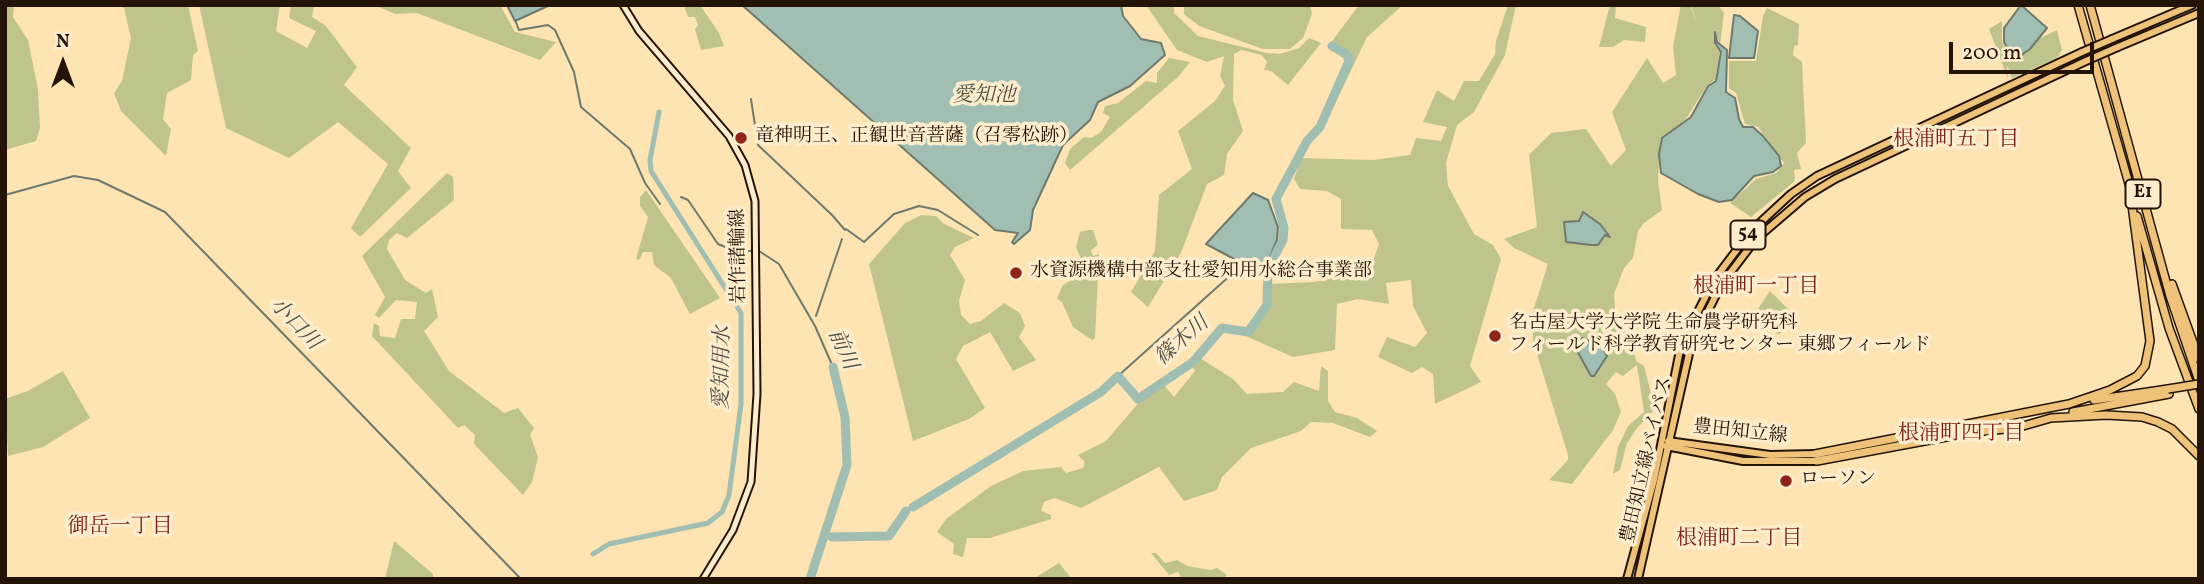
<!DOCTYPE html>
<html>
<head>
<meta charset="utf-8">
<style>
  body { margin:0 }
  #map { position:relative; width:2204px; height:584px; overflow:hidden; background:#fde4b2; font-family:Vollkorn,serif }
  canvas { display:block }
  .frame { position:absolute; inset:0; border:7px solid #231407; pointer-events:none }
  .north { position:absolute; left:28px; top:28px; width:70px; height:70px; -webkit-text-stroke:5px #feedcd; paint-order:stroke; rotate:0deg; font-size:19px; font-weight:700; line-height:28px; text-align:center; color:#231407 }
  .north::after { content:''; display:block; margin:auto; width:24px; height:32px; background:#231407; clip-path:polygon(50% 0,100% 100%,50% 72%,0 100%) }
  .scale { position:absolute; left:1949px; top:42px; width:145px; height:32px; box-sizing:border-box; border:4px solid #231407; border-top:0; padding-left:9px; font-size:21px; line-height:24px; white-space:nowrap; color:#231407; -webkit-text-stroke:5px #feedcd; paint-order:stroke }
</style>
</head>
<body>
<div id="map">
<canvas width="2204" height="584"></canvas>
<div class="frame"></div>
<div class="north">N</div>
<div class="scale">200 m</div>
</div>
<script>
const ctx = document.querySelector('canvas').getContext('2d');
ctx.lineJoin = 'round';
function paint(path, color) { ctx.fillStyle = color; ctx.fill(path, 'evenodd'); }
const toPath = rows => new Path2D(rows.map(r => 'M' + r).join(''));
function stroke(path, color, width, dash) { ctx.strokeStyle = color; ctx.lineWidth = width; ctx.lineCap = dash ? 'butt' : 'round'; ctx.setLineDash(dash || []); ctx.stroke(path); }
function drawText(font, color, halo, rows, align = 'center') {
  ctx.font = font + ' Vollkorn,"Noto Serif JP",serif'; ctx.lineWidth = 7; ctx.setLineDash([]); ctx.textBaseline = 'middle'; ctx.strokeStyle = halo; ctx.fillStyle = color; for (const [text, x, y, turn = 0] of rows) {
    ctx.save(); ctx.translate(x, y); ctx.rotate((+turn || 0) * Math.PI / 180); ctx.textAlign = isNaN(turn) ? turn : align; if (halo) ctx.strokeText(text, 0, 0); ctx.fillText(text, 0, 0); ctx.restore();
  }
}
paint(toPath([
  [5,5,14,5,13,17,28,40,38,89,40,128,36,141,5,150],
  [119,5,188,5,198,51,193,55,191,80,167,93,163,119,171,129,166,156,121,111,114,93,122,81,131,38,124,8],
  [199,5,280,5,276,31,307,48,316,31,289,18,291,5,311,5,314,7,312,17,325,25,357,67,344,85,411,148,398,171,411,188,360,237,351,228,388,164,338,122,289,158,226,128],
  [374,5,500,5,515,32,556,42,540,60,417,13,395,14],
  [684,5,700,5,719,33,724,46,701,50,695,29,698,25,695,17,688,17],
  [1146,5,1174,5,1174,13,1198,36,1267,53,1280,54,1299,48,1309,38,1321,43,1288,85,1271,71,1264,70,1267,62,1262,55,1241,50,1234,54,1233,100,1243,131,1227,154,1224,175,1207,184,1181,253,1148,307,1131,292,1155,251,1159,195,1192,169,1178,131,1215,101,1225,86,1220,76,1224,56,1207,62,1177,50],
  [1184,5,1310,5,1312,14,1303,38,1290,49,1263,49,1199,26,1184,14],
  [1359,5,1403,5,1367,37,1334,106,1331,105,1350,60,1330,44],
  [1508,5,1516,5,1505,55,1474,112,1457,125,1446,163,1448,186,1474,234,1493,245,1501,259,1470,366,1481,382,1435,404,1433,374,1422,367,1412,373,1378,357,1387,337,1415,347,1427,333,1413,306,1411,280,1386,283,1389,304,1358,299,1337,304,1335,350,1293,357,1248,337,1269,305,1268,284,1315,282,1370,270,1379,244,1372,230,1341,229,1341,199,1327,191,1300,189,1294,179,1301,158,1373,160,1410,155,1416,138,1441,141,1447,127,1423,122,1437,90,1454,101,1464,81,1479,81,1495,54,1496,41],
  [1610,5,1616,5,1615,18,1646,27,1645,42,1624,40,1613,47,1599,47],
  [1681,5,1690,5,1697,24,1691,5,1718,5,1724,13,1720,45,1714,30,1714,44,1720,52,1715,80,1707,85,1686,119,1660,141,1658,180,1662,210,1644,223,1638,231,1633,258,1624,268,1614,294,1615,309,1633,345,1636,361,1644,366,1655,409,1637,428,1627,443,1620,470,1613,474,1618,447,1628,426,1644,412,1637,365,1623,376,1616,372,1606,384,1615,394,1621,412,1613,430,1572,484,1549,480,1568,460,1568,455,1533,341,1532,314,1548,264,1514,248,1504,239,1537,227,1529,155,1551,133,1586,129,1611,166,1626,150,1612,112,1647,58,1663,83,1676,75,1673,46],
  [1767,8,1799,24,1798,45,1794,46,1793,55,1802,62,1806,143,1797,153,1801,169,1794,170,1795,181,1751,217,1730,203,1756,179,1776,173,1784,163,1758,127,1745,124,1736,93,1729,88,1729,61,1756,61,1763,16],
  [2002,21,2002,42,2012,59,2010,62,2042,37,2057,30,2062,50,2057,58,2012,78,2007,65,2008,79,1989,29],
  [1169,58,1190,62,1178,77,1070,170,1065,163,1070,149,1084,137,1091,138,1101,132,1110,117,1103,113,1105,106,1118,103,1146,81,1157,83,1157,73],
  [447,173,453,177,454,200,407,238,397,233,389,240,387,249,405,280,426,293,432,289,438,317,424,331,449,371,504,413,518,408,534,428,530,435,538,457,532,482,523,495,474,444,475,435,464,425,458,428,372,336,374,323,379,326,380,336,395,338,401,319,415,319,417,302,396,300,379,318,375,315,385,297,362,256],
  [646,190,720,298,690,314,671,278,654,265,652,252,643,252,639,260,636,259,648,217,640,206,640,197],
  [922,215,936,216,944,224,974,238,955,247,950,255,965,280,959,301,961,315,970,324,981,321,1004,303,1020,313,1025,326,1019,337,1036,360,1013,371,990,332,963,346,956,359,985,408,969,419,913,441,869,264,905,223],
  [1088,230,1093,230,1098,245,1091,250,1093,256,1099,254,1095,338,1092,340,1073,327,1062,302,1057,299,1062,286,1070,281,1074,272,1069,268,1082,261,1076,247,1080,232],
  [1770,291,1795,316,1779,335,1752,318],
  [1200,358,1233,379,1247,394,1283,392,1294,382,1319,391,1321,366,1328,371,1328,401,1335,412,1357,418,1377,431,1370,437,1333,423,1311,422,1301,431,1251,448,1222,477,1217,490,1184,501,1159,467,1081,508,1055,498,1044,502,1041,511,1051,515,1051,519,990,538,967,538,963,557,953,554,954,544,937,532,946,519,991,486,1023,471,1061,467,1066,473,1083,468,1085,462,1078,455,1106,441,1147,393,1163,384,1174,397,1195,371,1192,366],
  [63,371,90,418,43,447,8,456,5,399,28,391],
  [394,541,433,574,433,579,385,579],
  [1151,553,1156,553,1165,563,1177,560,1187,566,1210,570,1217,568,1227,575,1223,579,1182,579,1178,572,1169,575],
  [1059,563,1072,579,1033,579]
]), '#bfc48d');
const water = toPath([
  [507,5,550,5,515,21,507,5],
  [742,5,1121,5,1123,16,1141,39,1161,43,1165,55,1130,86,1098,102,1090,120,1063,145,1033,210,1030,230,1014,244,1012,242,1018,233,995,230,742,5],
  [2021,5,2047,28,2030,49,2014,60,2004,42,2004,28,2021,5],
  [1734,15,1740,16,1758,31,1754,58,1729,58,1734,15],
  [1715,32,1717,42,1727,50,1726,92,1735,98,1739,119,1743,127,1753,127,1763,136,1779,156,1781,166,1773,172,1754,176,1732,200,1719,202,1698,194,1661,173,1659,154,1662,138,1691,117,1708,86,1716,81,1721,52,1715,43,1715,32],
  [1253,193,1268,200,1278,227,1277,240,1263,273,1266,276,1206,244,1253,193],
  [1583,212,1600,224,1610,237,1605,235,1598,245,1592,245,1566,242,1564,222,1579,221,1583,212],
  [1582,338,1601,346,1607,356,1594,376,1591,376,1575,347,1575,343,1582,338]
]);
paint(water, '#a0beb2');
stroke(water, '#6e7a6e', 2);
stroke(toPath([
  [515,20,519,30,548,25,555,30,574,72,581,107,630,149,645,183,660,204],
  [751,99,758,145,832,215,845,230],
  [5,195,74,176,98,180,165,212,521,579],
  [681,197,688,200,718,244,735,251,759,251,779,264,815,326,833,367],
  [846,229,864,242,894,214,919,206,938,210,978,235],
  [816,316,842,239],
  [1118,376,1233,273]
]), '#6e7a6e', 2);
stroke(toPath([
  [593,554,609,544,708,523,722,512,729,495,741,404,741,313,651,171,650,160,659,112]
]), '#a0beb2', 5);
stroke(toPath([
  [2198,5,2199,7],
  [913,507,1101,392,1118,376,1138,399,1193,362,1222,328,1248,332,1267,305,1268,269,1283,240,1284,228,1276,199,1307,141,1320,127,1349,61,1347,55,1332,46],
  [832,537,889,536,906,511],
  [810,579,847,465,845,417,833,367]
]), '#a0beb2', 9);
const secondary = toPath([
  [623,5,639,31,729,136,745,165,755,201,757,394,751,482,733,530,703,579]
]);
const primary = toPath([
  [2112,39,2192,5],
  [2118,47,2199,13],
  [1668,441,1770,455,1815,454],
  [1666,446,1743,461,1817,461],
  [1627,579,1654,480,1681,345,1714,280,1751,231,1791,194,1817,176,2082,52],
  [1638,579,1691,345,1721,285,1756,239,1805,197,1835,179,2086,61]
]);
const motorway = toPath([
  [2078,5,2131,191],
  [2090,5,2170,296,2199,381],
  [2137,216,2169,328,2199,409],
  [2172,284,2199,359],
  [2094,400,2168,389],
  [2073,412,2169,394],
  [1815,454,2069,404,2110,390,2137,376,2145,366,2150,341,2130,190],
  [1817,461,1973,432,2016,428,2051,418,2106,415,2142,417,2158,422,2172,429,2199,456]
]);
stroke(secondary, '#231407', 9);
stroke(primary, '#231407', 10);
stroke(motorway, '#231407', 10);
stroke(secondary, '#feedcd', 5);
stroke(primary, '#eec279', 6);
stroke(motorway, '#eec279', 7);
const primaryBridge = toPath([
  [2082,52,2112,39],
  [2086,61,2118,47]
]);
const motorwayBridge = toPath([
  [2168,389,2199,384]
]);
stroke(primaryBridge, '#231407', 10, []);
stroke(motorwayBridge, '#231407', 10, []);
stroke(primaryBridge, '#eec279', 6);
stroke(motorwayBridge, '#eec279', 7);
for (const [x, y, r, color] of [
  [741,138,7,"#8f2418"],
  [1016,273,7,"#8f2418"],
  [1495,336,7,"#8f2418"],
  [1786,481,7,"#8f2418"]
]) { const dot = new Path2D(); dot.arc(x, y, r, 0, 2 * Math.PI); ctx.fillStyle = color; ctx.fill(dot); stroke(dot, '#feedcd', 2.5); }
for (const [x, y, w] of [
  [2143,194,35],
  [1748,235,35]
]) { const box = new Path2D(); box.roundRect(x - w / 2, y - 14.5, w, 29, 5); ctx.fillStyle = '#feedcd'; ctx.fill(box); stroke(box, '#231407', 2); }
drawText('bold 18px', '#231407', null, [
  ["E1",2143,194],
  ["54",1748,235]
]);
drawText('19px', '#231407', '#feedcd', [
  ["竜神明王、正観世音菩薩（召零松跡）",755,138],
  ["水資源機構中部支社愛知用水総合事業部",1030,273],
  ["名古屋大学大学院 生命農学研究科",1509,325],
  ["フィールド科学教育研究センター 東郷フィールド",1509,347],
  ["ローソン",1800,481]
], 'left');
drawText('19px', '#231407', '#feedcd', [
  ["岩作諸輪線",740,256,-91],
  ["豊田知立線",1740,433,6],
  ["豊田知立線バイパス",1648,460,-77]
]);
drawText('italic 21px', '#4f5043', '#feedcd', [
  ["愛知池",984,97],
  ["小口川",294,325,46],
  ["篠木川",1183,342,-41],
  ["前川",841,350,66],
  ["愛知用水",724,368,-89]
]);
drawText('21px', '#7a1f14', '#feedcd', [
  ["根浦町五丁目",1956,141],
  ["根浦町一丁目",1756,288],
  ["根浦町四丁目",1961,435],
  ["御岳一丁目",120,528],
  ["根浦町二丁目",1739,540]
]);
</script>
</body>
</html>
